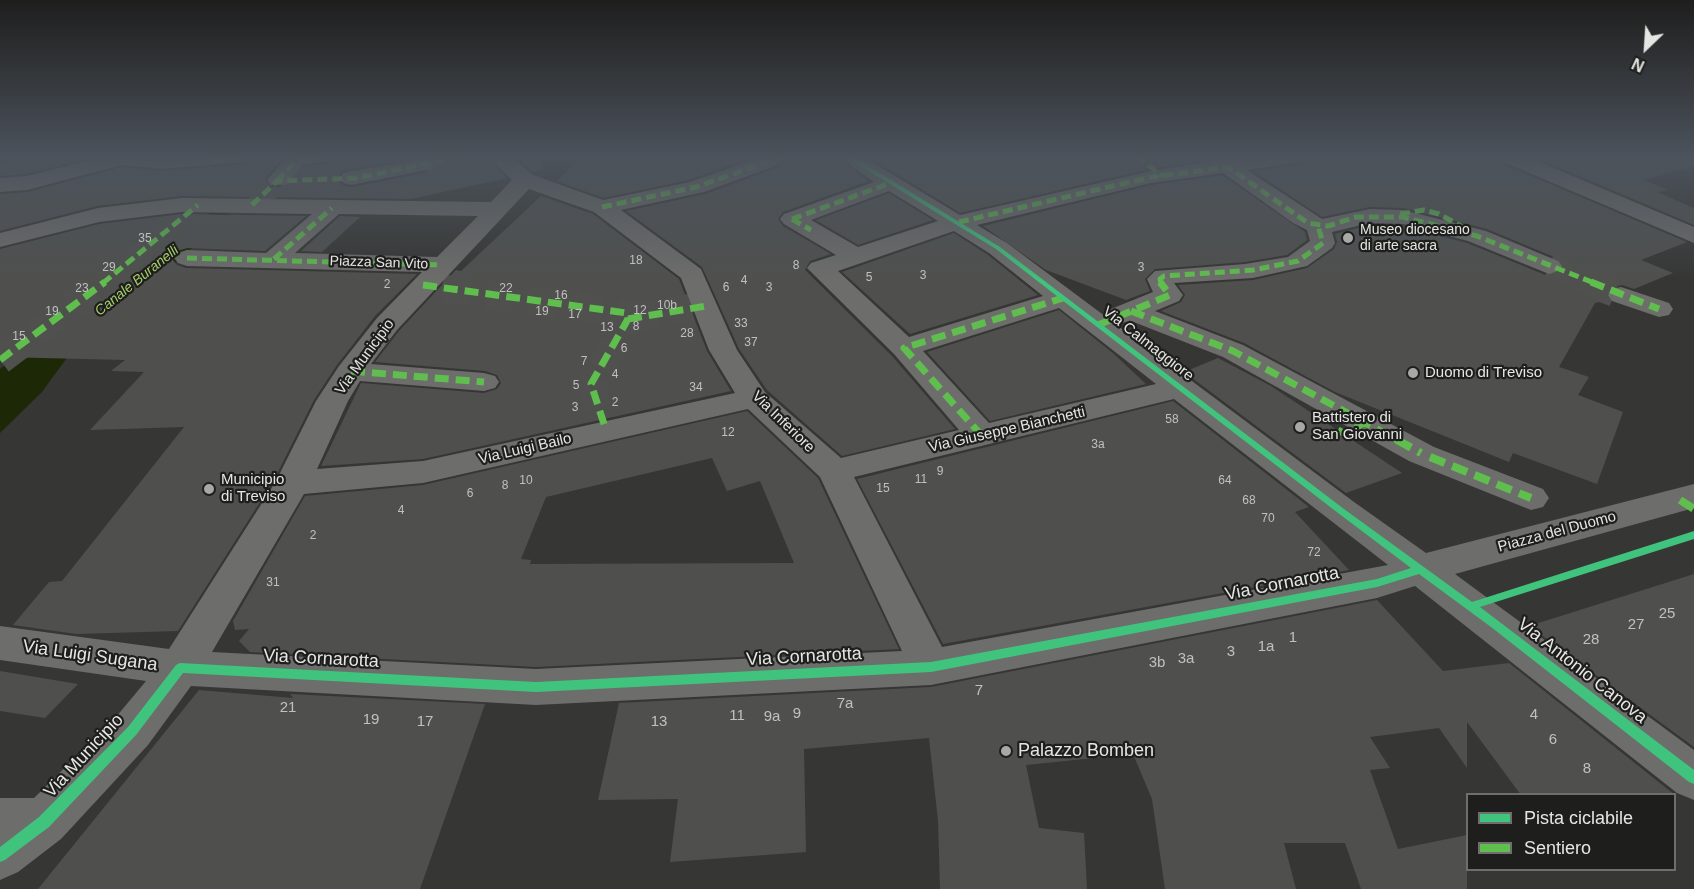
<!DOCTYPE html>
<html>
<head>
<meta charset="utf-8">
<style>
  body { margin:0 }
  #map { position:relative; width:1694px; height:889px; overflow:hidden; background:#363734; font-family:Helvetica,sans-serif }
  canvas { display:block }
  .legend { position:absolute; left:1466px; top:793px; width:210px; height:78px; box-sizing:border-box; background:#1e1f1d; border:2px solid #6e6f6c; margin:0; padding:8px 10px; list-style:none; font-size:18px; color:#e5e6e3 }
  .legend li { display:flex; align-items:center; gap:12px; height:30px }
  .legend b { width:30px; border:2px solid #6e6f6c }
  .north { position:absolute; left:1616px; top:18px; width:60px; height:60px; -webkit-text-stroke:4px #1e1f1d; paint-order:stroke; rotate:205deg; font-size:16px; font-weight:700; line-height:24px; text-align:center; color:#e5e6e3 }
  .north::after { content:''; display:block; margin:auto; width:21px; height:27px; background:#e5e6e3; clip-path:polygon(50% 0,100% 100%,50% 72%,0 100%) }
</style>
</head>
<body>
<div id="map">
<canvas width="1694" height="889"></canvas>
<ul class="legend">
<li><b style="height:8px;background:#40c37c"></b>Pista ciclabile</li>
<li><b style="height:8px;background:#5fbe4e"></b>Sentiero</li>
</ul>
<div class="north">N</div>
</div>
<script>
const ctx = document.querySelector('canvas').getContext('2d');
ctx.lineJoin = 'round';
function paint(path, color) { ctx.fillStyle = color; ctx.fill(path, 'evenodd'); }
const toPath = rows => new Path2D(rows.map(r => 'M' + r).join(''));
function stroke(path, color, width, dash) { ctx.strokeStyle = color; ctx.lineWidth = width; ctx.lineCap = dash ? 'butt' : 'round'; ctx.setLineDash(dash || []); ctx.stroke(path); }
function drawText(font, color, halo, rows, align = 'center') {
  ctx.font = font + ' Helvetica,sans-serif'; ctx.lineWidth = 4.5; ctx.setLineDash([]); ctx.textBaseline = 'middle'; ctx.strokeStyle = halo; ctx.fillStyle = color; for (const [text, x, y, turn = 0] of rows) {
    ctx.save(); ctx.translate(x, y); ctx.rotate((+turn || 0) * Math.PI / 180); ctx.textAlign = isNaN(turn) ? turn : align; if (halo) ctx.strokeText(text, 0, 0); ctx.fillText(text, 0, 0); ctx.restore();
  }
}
paint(toPath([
  [211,213,231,214,66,359,42,392,0,433,0,369,188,223]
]), '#1c2806');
paint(toPath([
  [14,156,96,156,27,174,0,176,0,162,13,161],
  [256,156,285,156,265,179,270,187,286,187,304,167,333,162,338,156,486,156,507,178,411,199,182,196,97,206,0,231,0,194,28,192,122,167,162,171,244,164],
  [425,157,438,163,434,171,351,187,342,185,338,179,342,171],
  [515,156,541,156,543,169,533,172],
  [583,156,756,156,689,180,603,198,557,181],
  [780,156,835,156,869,181,783,212,778,219,783,226,831,254,810,261,805,270,892,356,955,429,842,456,767,390,739,349,702,267,626,211,705,194,779,167,783,161],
  [867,156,1210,156,1209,160,1150,169,960,213],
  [1313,156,1494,156,1498,162,1687,242,1641,260,1673,273,1634,289,1622,285,1610,288,1606,294,1609,300,1595,303,1559,367,1589,377,1578,395,1623,412,1597,484,1513,453,1509,462,1335,392,1244,343,1161,311,1181,302,1185,295,1178,285,1253,280,1307,268,1334,249,1337,242,1335,234,1370,225,1403,226,1467,243,1548,276,1559,273,1564,267,1559,259,1487,229,1404,208,1370,207,1322,217,1253,171,1301,164],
  [1532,156,1693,156,1694,166,1644,180,1668,190,1657,192,1694,208,1694,225],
  [1222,175,1305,232,1307,240,1287,255,1245,262,1155,269,1145,279,1150,291,1126,300,1046,270,983,226,1151,185],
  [889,193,933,220,858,245,816,220],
  [541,196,593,214,679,279,707,351,731,391,423,459,321,466,361,383,484,393,497,389,501,383,497,375,485,371,375,362,399,331,456,270,461,271],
  [182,214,306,216,265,251,187,248,177,251,172,259,177,265,186,268,417,274,375,316,337,365,314,400,274,480,178,631,76,634,13,625,49,582,62,581,184,427,90,430,144,372,111,371,125,360,0,357,0,249,99,224],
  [340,216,360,217,322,252,301,251],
  [954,233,988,255,1038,295,910,334,842,272],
  [1059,310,1114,354,1146,384,990,421,927,352],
  [1218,358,1271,386,1402,473,1346,493,1184,372],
  [1173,401,1309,507,1295,512,1349,570,943,644,857,479],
  [747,411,818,478,899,649,536,667,250,652,239,641,249,629,235,630,233,621,305,496,423,485],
  [712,458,727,491,760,481,794,563,530,564,531,560,521,559,546,497],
  [1694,574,1694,747,1529,626],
  [1377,600,1443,671,1509,663,1675,795,1521,795,1467,722,1467,768,1439,728,1370,737,1390,768,1370,770,1398,849,1467,835,1467,889,1361,889,1345,843,1284,843,1296,889,1165,889,1152,799,1133,754,1026,765,1039,828,1084,833,1087,889,940,889,938,821,929,738,804,749,806,852,670,862,678,799,598,800,619,703,931,687],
  [0,671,78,684,45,718,0,711],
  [199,690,293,698,290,694,485,704,420,889,38,889]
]), '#4f504e');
stroke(toPath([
  [425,165,463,156],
  [255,203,277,181,351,178],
  [1549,266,1591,283],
  [101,283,178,224]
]), '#50514e', 23, [23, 12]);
stroke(toPath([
  [1588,282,1621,295],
  [442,289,627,313,628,319,591,384,603,425],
  [628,319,692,308],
  [0,360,103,282]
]), '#50514e', 29, [29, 15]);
paint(toPath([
  [107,156,162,157,254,156,244,162,162,169,122,165,27,190,0,192,0,178,27,176,107,156],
  [288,156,336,156,333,160,303,165,286,185,270,185,267,180,288,156],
  [488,156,511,156,533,175,603,200,690,182,764,156,778,157,781,161,778,165,704,192,621,210,701,269,737,350,765,392,841,458,959,430,894,354,807,268,811,263,836,255,784,224,780,219,784,214,874,182,837,156,862,156,960,215,1151,171,1210,162,1213,156,1227,156,1232,159,1253,156,1311,156,1301,162,1247,170,1322,219,1370,209,1403,210,1486,231,1558,261,1562,266,1558,271,1549,274,1468,241,1403,224,1370,223,1332,232,1335,243,1332,248,1307,266,1253,278,1174,283,1183,295,1179,301,1155,311,1243,345,1434,447,1543,489,1549,498,1543,507,1531,510,1409,461,1223,357,1131,321,1121,323,1111,321,1107,315,1111,309,1153,292,1147,279,1155,271,1245,264,1288,257,1310,241,1307,230,1293,223,1223,173,1151,183,977,225,1007,243,1354,502,1426,553,1694,484,1694,508,1455,574,1694,750,1694,800,1677,793,1415,586,1377,598,931,685,536,705,191,686,148,745,61,839,18,872,0,880,0,798,34,798,116,717,146,681,0,660,0,626,169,649,276,481,316,401,339,366,377,318,422,272,187,266,178,263,174,258,178,253,187,250,266,253,312,214,182,212,99,222,0,247,0,233,98,208,182,198,491,202,512,180,488,156],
  [529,189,594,212,681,278,709,350,735,393,423,461,317,469,348,401,360,381,484,391,495,388,499,382,495,376,484,373,371,364,397,330,529,189],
  [889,191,938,221,858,247,811,220,889,191],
  [339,214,478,216,437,257,295,253,339,214],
  [954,231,989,253,1043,296,909,337,838,271,954,231],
  [1059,308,1156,384,989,423,923,351,1059,308],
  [1174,399,1388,565,942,647,854,477,1174,399],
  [748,409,820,477,902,651,536,669,212,652,304,494,423,483,748,409],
  [1496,156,1525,156,1694,227,1694,243,1499,160,1496,156],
  [425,159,432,161,436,165,432,169,351,185,343,183,340,178,343,173,351,171,425,159],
  [1621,287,1669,303,1673,309,1669,315,1659,317,1612,301,1608,295,1612,289,1621,287]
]), '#6d6d6b');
stroke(toPath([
  [1136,156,1163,176],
  [212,160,244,156],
  [277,181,297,159,326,156],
  [252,205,277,181,356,178,463,156],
  [602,207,696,187,784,156],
  [1400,214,1424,210,1439,214,1470,231],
  [792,219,893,182],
  [792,219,811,230],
  [959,222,1151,177,1228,167,1308,223,1328,226,1356,217,1403,217,1477,236,1594,283],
  [187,258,442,265],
  [274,259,332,208],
  [103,283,198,205],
  [1161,283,1160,279,1164,276,1253,270,1298,261,1323,243,1318,226]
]), '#5fbe4e', 5, [10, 5]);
stroke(toPath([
  [1591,282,1659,309],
  [423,285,627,313,628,319,591,384,606,430],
  [1131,311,1233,351,1399,441],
  [628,319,706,306],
  [1098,325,1170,295,1160,282],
  [0,360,105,282],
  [351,371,484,382],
  [1338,430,1347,435,1364,422],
  [982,436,904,348,1063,298]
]), '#5fbe4e', 7, [14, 7]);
stroke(toPath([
  [1397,440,1421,453],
  [1430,457,1531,498],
  [1680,500,1694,509]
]), '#5fbe4e', 8, [16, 8]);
paint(toPath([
  [844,156,852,156,1000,247,1344,509,1472,602,1694,531,1694,539,1480,607,1694,770,1694,784,1689,782,1491,627,1419,574,1377,587,931,672,536,692,183,673,136,735,49,827,5,860,0,862,0,847,39,817,128,727,176,665,180,663,536,682,931,662,1377,579,1411,568,1338,513,996,249,844,156]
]), '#40c37c');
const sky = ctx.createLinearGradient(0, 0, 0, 281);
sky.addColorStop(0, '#1e1e1d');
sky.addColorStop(0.56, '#4c535c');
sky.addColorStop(1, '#4c535c00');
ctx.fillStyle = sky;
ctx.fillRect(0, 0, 1694, 281);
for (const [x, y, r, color] of [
  [1348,238,6,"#a8a9a6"],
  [1413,373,6,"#a8a9a6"],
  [1300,427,6,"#a8a9a6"],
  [209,489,6,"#a8a9a6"],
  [1006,751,6,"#a8a9a6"]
]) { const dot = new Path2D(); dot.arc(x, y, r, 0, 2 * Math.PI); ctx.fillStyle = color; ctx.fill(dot); stroke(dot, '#1e1f1d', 2); }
drawText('12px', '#c0c0be', null, [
  ["35",145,239],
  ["18",636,261],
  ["8",796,266],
  ["29",109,268],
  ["3",1141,268],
  ["3",923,276],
  ["5",869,278],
  ["4",744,281],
  ["2",387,285],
  ["6",726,288],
  ["3",769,288],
  ["23",82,289],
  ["22",506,289],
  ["16",561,296],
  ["10b",667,306],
  ["12",640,311],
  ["19",52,312],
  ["19",542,312],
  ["17",575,315],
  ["33",741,324],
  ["8",636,327],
  ["13",607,328],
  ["28",687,334],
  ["15",19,337],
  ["37",751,343],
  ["6",624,349],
  ["7",584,362],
  ["4",615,375],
  ["5",576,386],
  ["34",696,388],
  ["2",615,403],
  ["3",575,408],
  ["58",1172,420],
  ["12",728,433],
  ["3a",1098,445],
  ["9",940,472],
  ["11",921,480],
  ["10",526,481],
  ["64",1225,481],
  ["8",505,486],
  ["15",883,489],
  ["6",470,494],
  ["68",1249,501],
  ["4",401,511],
  ["70",1268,519],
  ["2",313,536],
  ["72",1314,553],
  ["31",273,583]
]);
drawText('14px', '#e5e6e3', '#1e1f1d', [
  ["Museo diocesano",1360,230],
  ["di arte sacra",1360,246]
], 'left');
drawText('14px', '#e5e6e3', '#1e1f1d', [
  ["Piazza San Vito",379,263,2]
]);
drawText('italic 14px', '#a7ce6a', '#1e1f1d', [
  ["Canale Buranelli",137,281,-39]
]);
drawText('15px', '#e5e6e3', '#1e1f1d', [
  ["Via Calmaggiore",1148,344,38],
  ["Via Municipio",365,357,-54],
  ["Via Inferiore",783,422,44],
  ["Via Giuseppe Bianchetti",1007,430,-13],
  ["Via Luigi Bailo",525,449,-13],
  ["Piazza del Duomo",1557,532,-15]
]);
drawText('15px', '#e5e6e3', '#1e1f1d', [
  ["Duomo di Treviso",1425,373],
  ["Battistero di",1312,418],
  ["San Giovanni",1312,435],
  ["Municipio",221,480],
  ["di Treviso",221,497]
], 'left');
drawText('15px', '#c0c0be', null, [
  ["25",1667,614],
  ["27",1636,625],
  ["1",1293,638],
  ["28",1591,640],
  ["1a",1266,647],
  ["3",1231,652],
  ["3a",1186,659],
  ["3b",1157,663],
  ["7",979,691],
  ["7a",845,704],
  ["21",288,708],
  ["9",797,714],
  ["4",1534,715],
  ["11",737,716],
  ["9a",772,717],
  ["19",371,720],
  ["17",425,722],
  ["13",659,722],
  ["6",1553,740],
  ["8",1587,769]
]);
drawText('18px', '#e5e6e3', '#1e1f1d', [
  ["Via Cornarotta",1282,584,-11],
  ["Via Luigi Sugana",90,656,8],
  ["Via Cornarotta",804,657,-3],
  ["Via Cornarotta",321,659,3],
  ["Via Antonio Canova",1582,671,38],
  ["Via Municipio",84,756,-47]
]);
drawText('18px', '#e5e6e3', '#1e1f1d', [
  ["Palazzo Bomben",1018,751]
], 'left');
</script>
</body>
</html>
